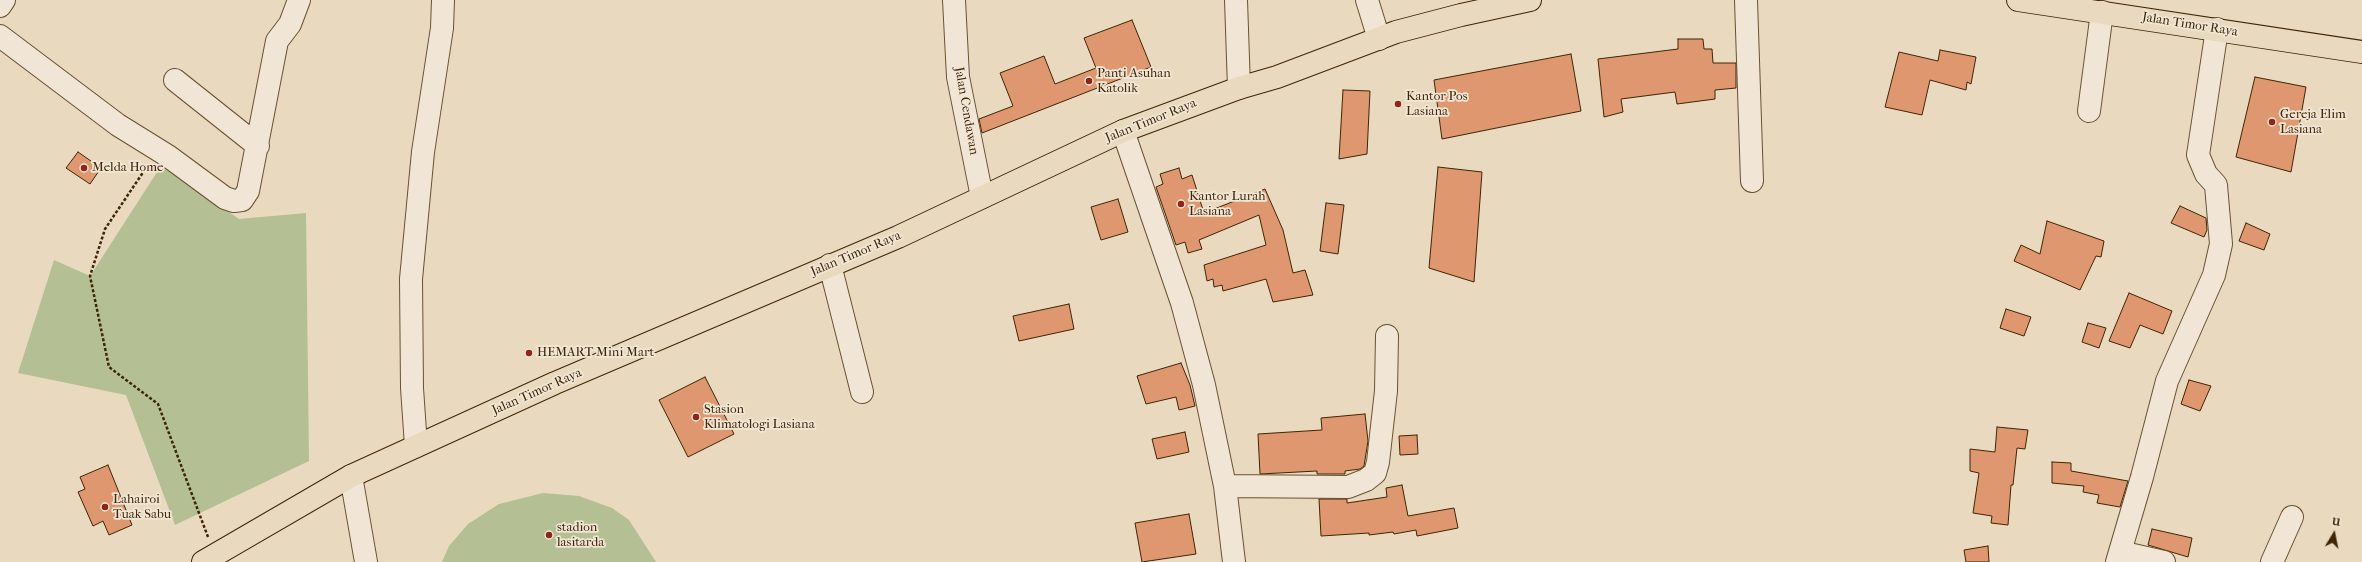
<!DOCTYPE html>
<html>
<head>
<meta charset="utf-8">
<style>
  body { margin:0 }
  #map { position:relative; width:2362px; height:562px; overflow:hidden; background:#e9d9be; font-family:"IM FELL French Canon",serif }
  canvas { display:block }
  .north { position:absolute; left:2314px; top:514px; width:40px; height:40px; -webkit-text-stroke:3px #f1e6d5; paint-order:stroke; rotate:10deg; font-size:11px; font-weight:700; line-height:16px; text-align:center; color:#3e2504 }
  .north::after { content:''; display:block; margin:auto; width:14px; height:18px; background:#3e2504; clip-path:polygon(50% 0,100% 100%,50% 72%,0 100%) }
</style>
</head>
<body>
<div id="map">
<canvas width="2362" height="562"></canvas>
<div class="north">U</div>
</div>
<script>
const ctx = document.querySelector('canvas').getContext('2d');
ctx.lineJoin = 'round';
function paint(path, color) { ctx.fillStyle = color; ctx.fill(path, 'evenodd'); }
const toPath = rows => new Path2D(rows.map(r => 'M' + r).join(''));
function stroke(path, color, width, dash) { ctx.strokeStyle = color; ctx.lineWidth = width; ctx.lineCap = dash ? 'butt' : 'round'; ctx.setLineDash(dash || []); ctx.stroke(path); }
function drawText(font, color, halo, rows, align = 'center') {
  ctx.font = font + ' "IM FELL French Canon",serif'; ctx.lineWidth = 3.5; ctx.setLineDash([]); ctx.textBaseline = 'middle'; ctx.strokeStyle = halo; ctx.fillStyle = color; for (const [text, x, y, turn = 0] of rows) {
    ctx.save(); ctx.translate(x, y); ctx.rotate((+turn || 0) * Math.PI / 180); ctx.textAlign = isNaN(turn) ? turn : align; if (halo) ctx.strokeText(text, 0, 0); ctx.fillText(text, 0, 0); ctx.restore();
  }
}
paint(toPath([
  [161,166,239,219,306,213,309,461,175,525,126,395,18,373,54,260,90,276],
  [543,493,579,496,612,508,629,520,656,562,442,562,449,546,468,524,499,504]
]), '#b4c093');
const building = toPath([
  [1132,20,1151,67,982,133,979,119,1013,106,1000,73,1044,56,1055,84,1096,68,1084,38,1132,20],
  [1678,39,1703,39,1704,49,1712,49,1713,63,1736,63,1736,88,1715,90,1715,99,1677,104,1675,92,1621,99,1623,112,1604,117,1598,59,1678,49,1678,39],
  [1940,50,1976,57,1971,84,1967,82,1966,90,1930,80,1922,115,1885,107,1899,52,1938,61,1940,50],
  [1571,54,1581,111,1442,139,1434,80,1571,54],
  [2255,77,2306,87,2291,172,2236,157,2255,77],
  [1343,90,1370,91,1367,154,1339,159,1343,90],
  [78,152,101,168,90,184,66,168,78,152],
  [1438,167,1482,172,1474,282,1429,268,1438,167],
  [1179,168,1182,179,1192,175,1204,213,1265,189,1283,230,1293,273,1305,270,1313,295,1273,302,1266,279,1223,291,1222,285,1214,287,1213,279,1207,281,1204,265,1266,245,1259,215,1199,240,1202,249,1188,253,1185,242,1176,245,1156,187,1163,184,1160,174,1179,168],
  [1118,199,1128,232,1101,240,1091,207,1118,199],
  [1326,203,1344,205,1338,254,1320,251,1326,203],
  [2180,206,2206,218,2207,230,2204,237,2171,223,2180,206],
  [2047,221,2104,241,2101,257,2096,256,2080,290,2014,261,2021,245,2040,254,2047,221],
  [2246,223,2270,234,2264,250,2239,241,2246,223],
  [2129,293,2172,311,2163,334,2140,325,2130,348,2109,341,2129,293],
  [1069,304,1074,329,1019,341,1013,316,1069,304],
  [2006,309,2031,317,2024,336,2000,328,2006,309],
  [2088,323,2106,328,2099,348,2082,342,2088,323],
  [1181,363,1190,385,1195,406,1179,410,1176,397,1146,404,1137,376,1181,363],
  [705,377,734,434,688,457,659,400,705,377],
  [2189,380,2211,386,2200,411,2181,404,2189,380],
  [1365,414,1368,441,1364,466,1360,469,1345,471,1345,474,1317,474,1317,471,1260,474,1258,434,1322,430,1321,418,1365,414],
  [1997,427,2028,430,2025,449,2017,448,2013,485,2011,485,2008,525,1991,523,1992,516,1973,513,1979,473,1970,471,1970,449,1995,452,1997,427],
  [1185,432,1189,452,1157,459,1152,439,1185,432],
  [1417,435,1418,454,1400,455,1399,436,1417,435],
  [2052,462,2071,463,2071,471,2128,481,2120,507,2097,503,2099,495,2083,492,2084,486,2052,483,2052,462],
  [108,465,132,525,109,535,103,521,93,526,78,492,85,489,80,477,108,465],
  [1402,485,1408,516,1454,508,1458,528,1417,536,1416,530,1394,534,1393,532,1369,535,1369,533,1321,536,1319,499,1347,499,1347,503,1387,497,1386,488,1402,485],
  [1189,514,1196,554,1142,562,1135,523,1189,514],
  [2152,529,2192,538,2188,557,2148,545,2152,529],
  [1988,546,1989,562,1966,562,1964,550,1988,546]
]);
paint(building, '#df9770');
stroke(building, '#3e2504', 1);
const minor = toPath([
  [954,0,958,77,982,197],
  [1236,0,1239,88],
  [1367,0,1379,39],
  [1746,0,1752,181],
  [0,6,4,0],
  [0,36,118,125,168,156,225,198,234,201,242,200,248,191,277,41,290,24,299,0],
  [175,80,258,146],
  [2089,111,2102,12],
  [1123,131,1182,303,1204,385,1225,486,1234,562],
  [830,265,862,392],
  [416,446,412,388,411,279,423,152,442,28,443,0],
  [351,476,366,562],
  [1225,486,1348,487,1366,480,1375,473,1378,462,1386,391,1387,336],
  [2120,552,2164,562],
  [2117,562,2142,477,2167,381,2214,275,2221,244,2216,185,2206,174,2198,155,2217,29],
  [2272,562,2292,517]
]);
const highway = toPath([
  [2018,0,2362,52],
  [203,562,351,476,555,383,898,237,1123,131,1239,88,1277,77,1396,32,1461,15,1530,0]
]);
stroke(minor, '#695232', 24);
stroke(highway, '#3e2504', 24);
stroke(toPath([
  [148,165,105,229,90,276,109,367,158,404,208,537]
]), '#3e2504', 2.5, [3, 2]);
stroke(minor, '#f1e6d5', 22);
stroke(highway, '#e9d9be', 22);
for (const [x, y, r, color] of [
  [1089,81,4,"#8f2418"],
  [1398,104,4,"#8f2418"],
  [2272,122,4,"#8f2418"],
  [84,168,4,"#8f2418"],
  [1181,204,4,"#8f2418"],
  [529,353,4,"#8f2418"],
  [696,417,4,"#8f2418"],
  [105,507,4,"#8f2418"],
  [549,535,4,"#8f2418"]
]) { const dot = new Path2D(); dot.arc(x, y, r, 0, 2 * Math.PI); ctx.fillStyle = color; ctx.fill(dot); stroke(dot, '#f1e6d5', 1.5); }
drawText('13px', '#3e2504', '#f1e6d5', [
  ["Jalan Timor Raya",2190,25,9],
  ["Jalan Cendawan",966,111,80],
  ["Jalan Timor Raya",1151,121,-22],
  ["Jalan Timor Raya",856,254,-23],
  ["Jalan Timor Raya",537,392,-24]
]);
drawText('13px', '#3e2504', '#f1e6d5', [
  ["Panti Asuhan",1097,74],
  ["Katolik",1097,89],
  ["Kantor Pos",1406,97],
  ["Lasiana",1406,112],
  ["Gereja Elim",2280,115],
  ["Lasiana",2280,130],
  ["Melda Home",92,168],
  ["Kantor Lurah",1189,197],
  ["Lasiana",1189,212],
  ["HEMART Mini Mart",537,353],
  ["Stasion",704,410],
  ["Klimatologi Lasiana",704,425],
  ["Lahairoi",113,500],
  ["Tuak Sabu",113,515],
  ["stadion",557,528],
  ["lasitarda",557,543]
], 'left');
</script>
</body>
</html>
